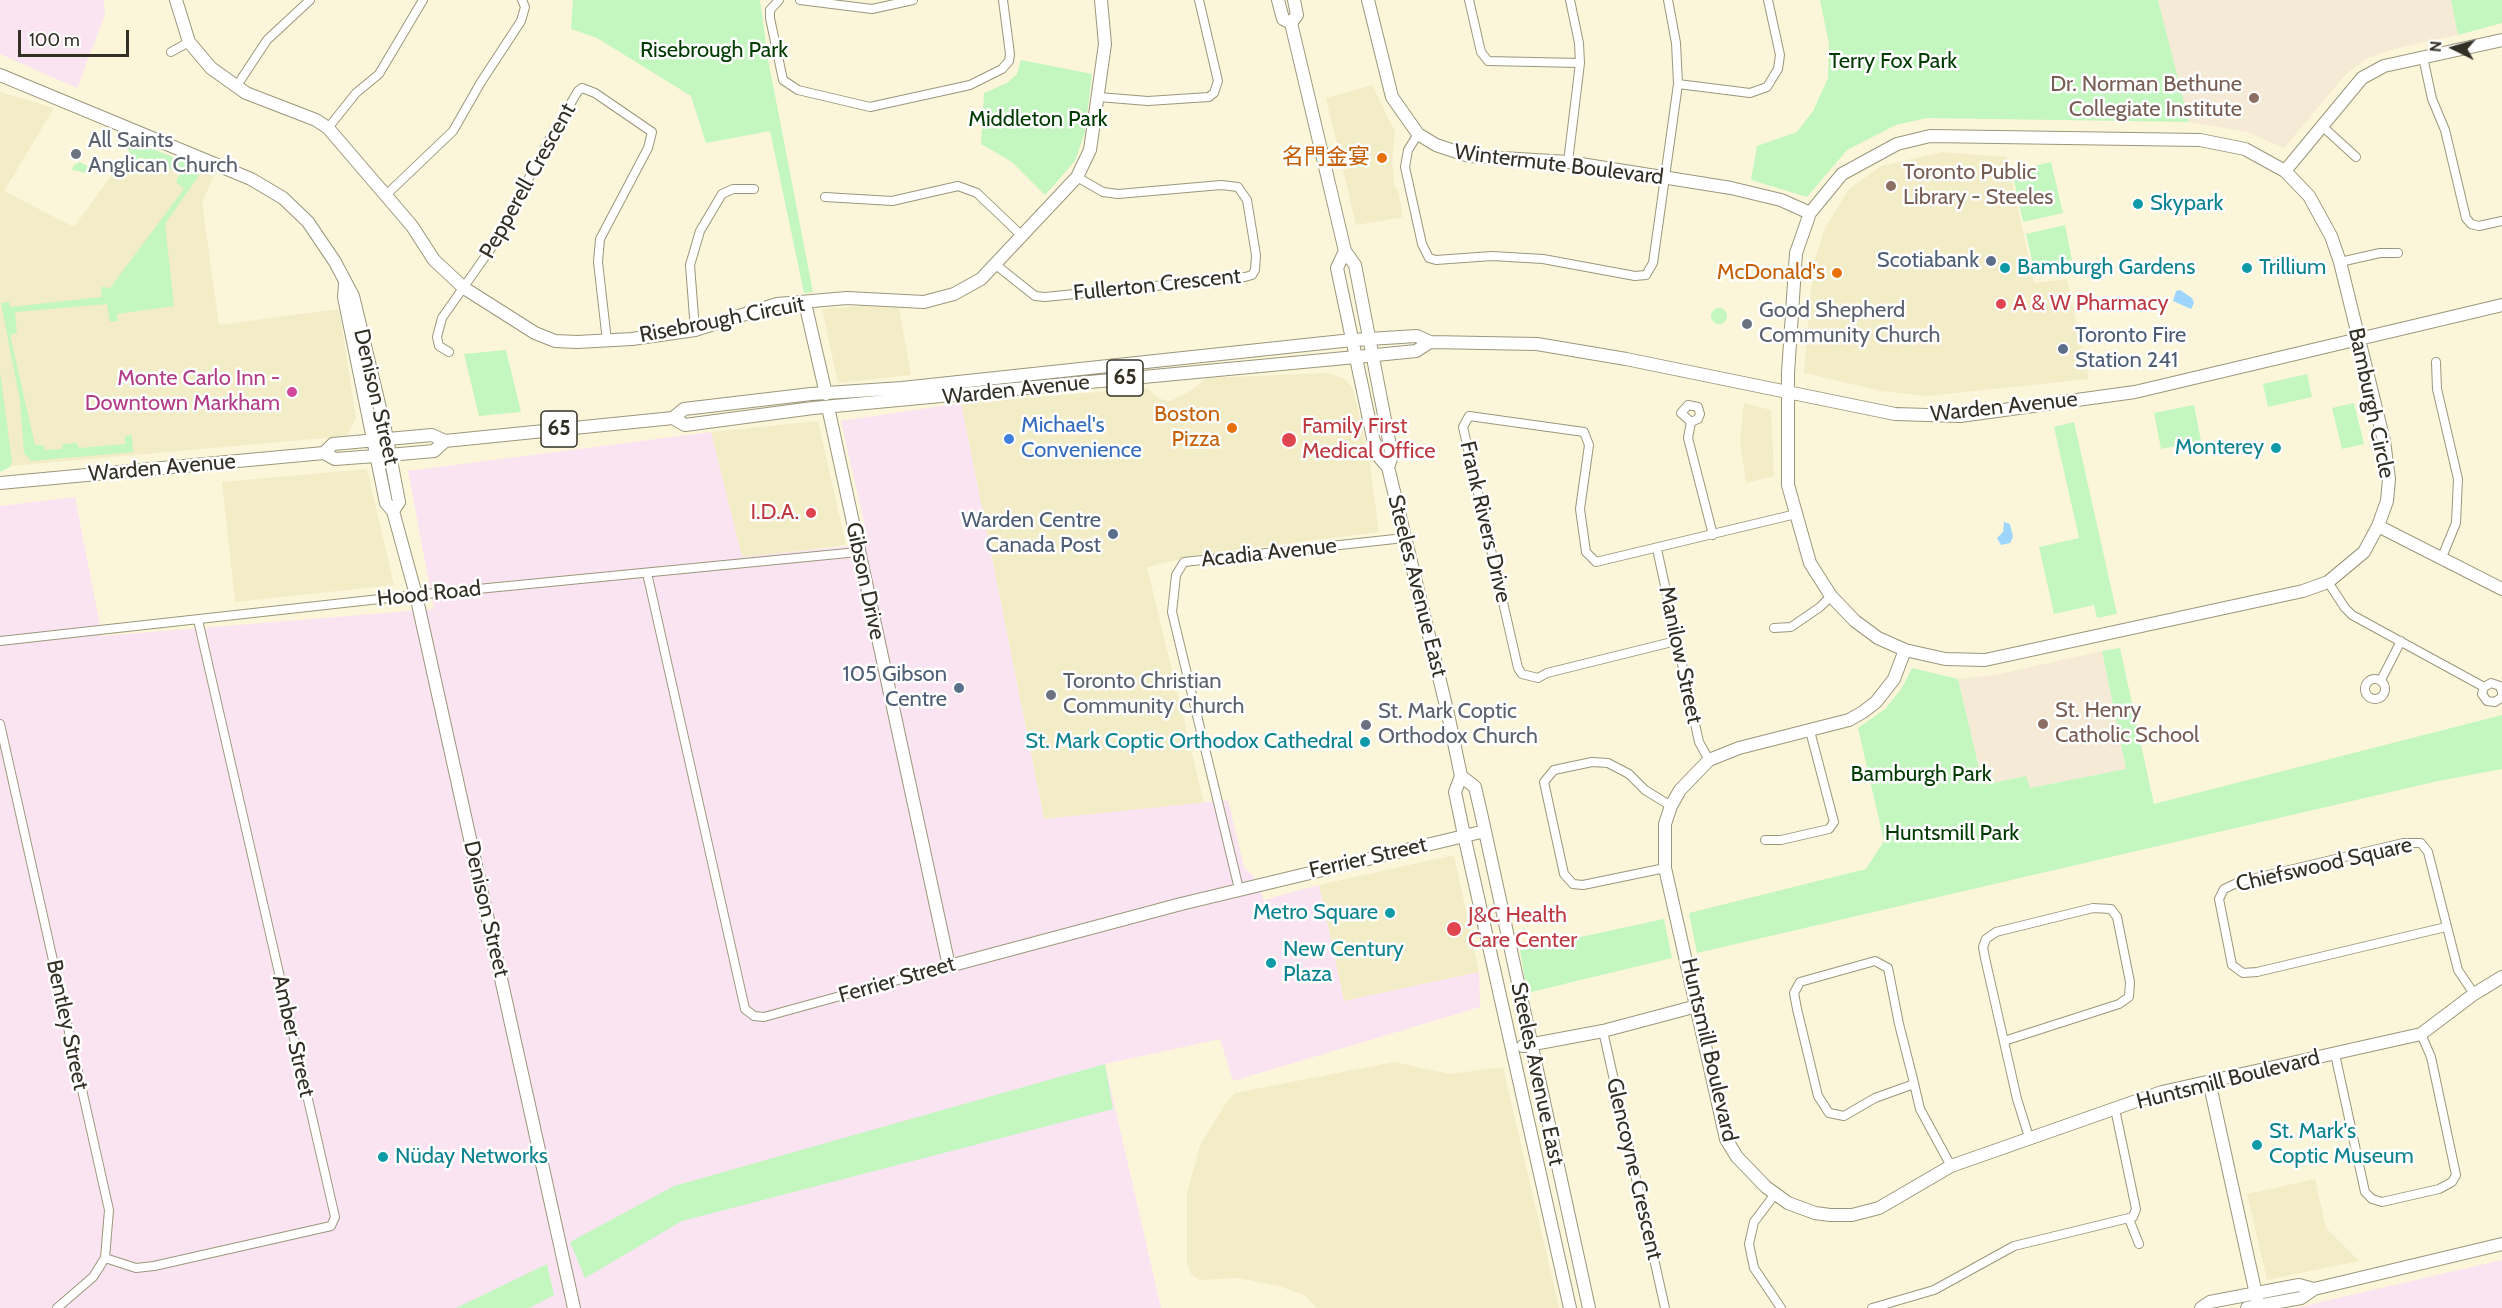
<!DOCTYPE html>
<html>
<head>
<meta charset="utf-8">
<style>
  body { margin:0 }
  #map { position:relative; width:2502px; height:1308px; overflow:hidden; background:#fbf6d9; font-family:Cabin,sans-serif }
  canvas { display:block }
  .north { position:absolute; left:2424px; top:18px; width:60px; height:60px; -webkit-text-stroke:4px #fff; paint-order:stroke; rotate:275deg; font-size:16px; font-weight:700; line-height:24px; text-align:center; color:#323025 }
  .north::after { content:''; display:block; margin:auto; width:21px; height:27px; background:#323025; clip-path:polygon(50% 0,100% 100%,50% 72%,0 100%) }
  .scale { position:absolute; left:18px; top:30px; width:111px; height:27px; box-sizing:border-box; border:3px solid #323025; border-top:0; padding-left:8px; font-size:18px; line-height:21px; white-space:nowrap; color:#323025; -webkit-text-stroke:4px #fff; paint-order:stroke }
</style>
</head>
<body>
<div id="map">
<canvas width="2502" height="1308"></canvas>
<div class="north">N</div>
<div class="scale">100 m</div>
</div>
<script>
const ctx = document.querySelector('canvas').getContext('2d');
ctx.lineJoin = 'round';
function paint(path, color) { ctx.fillStyle = color; ctx.fill(path, 'evenodd'); }
const toPath = rows => new Path2D(rows.map(r => 'M' + r).join(''));
function stroke(path, color, width, dash) { ctx.strokeStyle = color; ctx.lineWidth = width; ctx.lineCap = dash ? 'butt' : 'round'; ctx.setLineDash(dash || []); ctx.stroke(path); }
function drawText(font, color, halo, rows, align = 'center') {
  ctx.font = font + ' Cabin,"Noto Sans SC",sans-serif'; ctx.lineWidth = 5; ctx.setLineDash([]); ctx.textBaseline = 'middle'; ctx.strokeStyle = halo; ctx.fillStyle = color; for (const [text, x, y, turn = 0] of rows) {
    ctx.save(); ctx.translate(x, y); ctx.rotate((+turn || 0) * Math.PI / 180); ctx.textAlign = isNaN(turn) ? turn : align; if (halo) ctx.strokeText(text, 0, 0); ctx.fillText(text, 0, 0); ctx.restore();
  }
}
paint(toPath([
  [1372,85,1395,132,1392,161,1395,188,1398,190,1403,217,1356,225,1326,98],
  [0,92,54,108,4,191,74,227,135,143,214,176,202,202,219,325,339,309,356,418,347,436,0,467],
  [1942,152,2007,157,2034,283,2067,279,2089,379,1927,396,1881,391,1804,373,1813,265,1825,228,1849,189,1881,166],
  [862,306,899,308,911,375,838,383,822,309],
  [1326,373,1343,378,1353,389,1369,458,1379,532,1197,555,1147,567,1204,803,1044,819,961,403,1147,388,1160,399,1170,401,1190,391,1207,378],
  [1744,403,1771,410,1774,476,1746,483,1740,441],
  [818,421,846,545,742,558,711,432],
  [367,469,394,585,235,602,222,482],
  [1454,855,1479,972,1344,1001,1319,885],
  [1394,1062,1450,1074,1503,1067,1559,1308,1317,1308,1304,1295,1279,1286,1239,1278,1199,1280,1191,1274,1187,1263,1187,1194,1200,1145,1226,1103,1235,1093],
  [2315,1179,2326,1228,2359,1261,2267,1280,2247,1194]
]), '#f2ecc7');
paint(toPath([
  [0,0,104,0,105,15,77,88,0,54],
  [961,403,1044,819,1228,800,1244,867,1253,876,1264,900,1319,885,1344,1001,1479,972,1480,1007,1233,1081,1220,1039,1105,1064,1161,1308,0,1308,0,506,75,497,102,636,434,609,408,471,711,432,742,557,869,544,841,421],
  [2502,1260,2502,1308,2295,1308]
]), '#fae4f2');
paint(toPath([
  [2158,0,2451,0,2458,35,2397,48,2368,58,2346,74,2284,148,2247,132,2189,122],
  [2102,651,2126,769,2029,788,2025,776,1983,785,1958,679,1995,675]
]), '#f5ead5');
paint(toPath([
  [573,0,760,0,768,59,813,292,804,293,770,131,706,143,691,96,597,38,571,29],
  [1820,0,2158,0,2189,122,1927,118,1896,125,1847,150,1807,197,1751,180,1757,146,1797,132,1813,111,1828,78,1829,44],
  [2451,0,2502,0,2502,23,2458,35],
  [1021,60,1092,74,1085,132,1075,161,1045,195,1012,162,981,144,984,93,1007,83,1017,74],
  [134,141,199,168,199,175,165,224,174,306,117,314,118,321,110,322,107,304,15,312,17,333,10,335,35,445,43,445,45,450,62,449,63,444,77,443,79,448,125,444,125,436,132,435,133,452,31,461,24,453,20,401,1,303,9,302,10,307,102,297,101,287,110,288,184,189,176,182,180,173,140,157,138,161,129,161,130,152,124,145],
  [80,162,89,167,86,173,72,170,74,165],
  [2051,162,2063,213,2023,222,2012,171],
  [2065,225,2072,260,2034,269,2026,234],
  '1711 316a8 8 0 1 1 16 0a8 8 0 1 1-16 0Z',
  [506,350,521,412,479,416,464,354],
  [0,372,12,462,10,467,0,472],
  [2307,374,2312,397,2268,407,2263,384],
  [2354,403,2364,444,2342,449,2332,408],
  [2194,405,2201,441,2161,449,2154,413],
  [2074,422,2117,614,2097,618,2094,605,2054,614,2039,547,2079,538,2054,427],
  [2120,648,2154,804,2502,715,2502,769,2438,781,1697,953,1689,913,1866,869,1884,841,1858,728,1885,709,1902,688,1912,668,1958,679,1983,785,2026,776,2030,788,2126,769,2102,651],
  [1664,919,1672,958,1527,993,1520,950],
  [1105,1064,1113,1109,682,1221,585,1278,570,1242,674,1186],
  [547,1264,554,1295,529,1308,456,1308]
]), '#c4f6c0');
paint(toPath([
  [2180,290,2192,298,2194,303,2191,309,2173,301,2176,291],
  [2004,522,2010,524,2013,537,2010,543,2001,545,1997,538,2003,532]
]), '#9ed5fc');
const street = toPath([
  [779,0,770,10,770,18,783,80,798,90,870,107,970,85,1002,69,1009,61,1010,54,1003,0],
  [800,0,872,9,913,0],
  [1469,0,1481,52,1488,61,1580,63],
  [171,52,189,42],
  [2423,57,2432,99,2445,130,2466,218,2471,224,2479,226,2502,221],
  [1678,84,1750,93,1767,87,1778,69,1780,55,1768,0],
  [236,87,267,40,310,0],
  [1098,97,1148,101,1209,97,1214,93,1218,81,1199,0],
  [2321,125,2356,157],
  [328,128,356,93,379,74,423,0],
  [1418,134,1408,150,1405,167,1422,244,1429,258,1436,260,1492,256,1543,259,1635,276,1646,275,1653,263,1678,84,1676,43,1668,0],
  [1568,162,1580,63,1579,43,1570,0],
  [386,195,453,131,481,82,521,21,525,7,522,0],
  [825,197,892,201,958,186,977,193,1022,236],
  [2340,262,2380,253,2398,253],
  [996,265,1035,296,1045,297,1245,277,1252,275,1255,270,1256,255,1247,200,1238,187,1221,185,1118,194,1103,192,1077,177],
  [695,330,690,265,700,231,722,194,733,189,754,189],
  [449,352,439,346,437,337,442,318,494,244,549,140,578,91,582,88,595,93,652,132,648,148,600,239,598,262,607,341],
  [2436,362,2437,389,2458,479,2456,523,2442,557],
  [1691,422,1681,413,1688,405,1698,407,1700,414,1698,419,1691,422,1688,438,1713,535],
  [1657,549,1699,742,1709,760],
  [647,573,745,1009,754,1016,764,1017,949,966],
  [2328,582,2345,608,2352,615,2484,687],
  [1774,628,1791,627,1820,607,1831,596],
  [0,641,416,595,858,552],
  [1676,641,1547,673,1538,678,1522,674,1518,668,1463,427,1469,416,1584,432,1589,445,1580,509,1586,552,1596,562,1796,514],
  '2365 689a10 10 0 1 1 20 0a10 10 0 1 1-20 0Z',
  [2381,680,2401,641],
  [2484,687,2482,694,2487,701,2495,702,2502,697,2502,693],
  [2484,687,2491,683,2500,686,2502,692],
  [0,724,109,1210,105,1258,93,1277,57,1308],
  [1765,840,1781,840,1829,829,1834,822,1810,731],
  [1665,868,1583,885,1573,884,1564,874,1544,782,1554,770,1592,762,1608,763,1629,774,1645,790,1671,806],
  [1239,889,1172,612,1176,575,1184,562,1404,538],
  [2446,927,2257,972,2243,973,2232,965,2219,899,2224,889,2239,882,2403,843,2421,843,2428,852,2458,970,2474,994],
  [1603,1031,1665,1308],
  [2004,1041,2119,1004,2129,997,2130,982,2117,917,2111,909,2093,908,1996,932,1986,939,1983,947,1985,958,2017,1099,2029,1137],
  [2335,1054,2365,1192,2372,1199,2382,1202,2439,1189,2452,1182,2456,1175,2431,1057,2421,1034],
  [1914,1084,1875,1098,1844,1116,1829,1113,1818,1096,1797,1009,1794,993,1800,982,1875,961,1888,968,1899,1024,1913,1079,1920,1109,1951,1166],
  [1775,1194,1754,1222,1749,1244,1754,1268,1781,1308],
  [2129,1219,2139,1244],
  [105,1258,136,1268,154,1266,331,1226,335,1217,198,620],
  [1872,1308,1934,1290,2014,1246,2133,1217,2136,1209,2115,1109]
]);
const secondary = toPath([
  [176,0,189,42,211,68,246,93,316,120,328,128,412,226,434,260,464,288,535,333,555,341,577,342,632,339,695,330,777,304,847,298,924,302,954,294,981,279,1077,177,1090,150,1105,44,1101,0],
  [1278,0,1283,19,1291,23,1345,251,1355,265,1392,456,1388,467],
  [1368,0,1392,97,1418,134,1436,145,1469,156,1568,162,1731,188,1781,200,1810,213],
  [1291,23,1297,15,1294,0],
  [0,75,251,179,283,198,308,222,335,262,353,296,385,429,399,502,393,511],
  [1930,136,2200,140,2245,149,2285,171,2309,196,2331,236,2340,262,2384,441,2389,479,2387,501,2378,526,2364,552,2328,582,2303,591,1985,660,1945,659,1905,650,1878,638,1855,621,1831,596,1810,563,1788,485,1788,373,1796,253,1810,213,1842,174,1897,144,1930,136],
  [2285,171,2362,78,2384,66,2502,40],
  [1345,251,1337,268,1373,438,1380,458,1388,467,1448,714,1461,776,1455,792,1464,835,1570,1308],
  [345,284,344,297,386,503,393,511,416,595,574,1308],
  [805,303,826,394],
  [1352,340,1417,336,1430,342,1537,344,1626,359,1895,414,1960,416,2135,392,2502,305],
  [1356,357,1416,351,1430,342],
  [828,407,949,966,1181,904,1485,831],
  [2378,526,2502,589],
  [1905,650,1894,679,1876,702,1863,712,1849,720,1739,748,1709,760,1680,790,1671,806,1665,824,1665,868,1726,1139,1737,1157,1766,1187,1788,1203,1815,1213,1830,1215,1852,1215,1879,1208,1951,1166,2162,1092,2421,1034,2474,994,2502,977],
  [1461,776,1475,787,1481,813,1589,1308],
  [1523,1046,1603,1031,1697,1006],
  [2209,1081,2259,1308],
  [2201,1308,2210,1302,2299,1285,2314,1289],
  [2247,1308,2301,1298,2314,1289,2502,1244]
]);
const primary = toPath([
  [673,418,685,425,813,408,1356,357],
  [324,453,333,444,432,435,445,441,673,418,684,409,811,394,902,388,1352,340],
  [0,483,324,453,335,459,389,455,434,451,445,441]
]);
stroke(street, '#9b977c', 10);
stroke(secondary, '#9b977c', 14);
stroke(primary, '#9b977c', 14);
stroke(street, '#fff', 8);
stroke(secondary, '#fff', 12);
stroke(primary, '#fff', 12);
for (const [x, y, r, color] of [
  [2254,98,6,"#8d6e63"],
  [76,154,6,"#6b7280"],
  [1382,158,6,"#e8710a"],
  [1891,186,6,"#8d6e63"],
  [2138,204,6,"#0f9aa8"],
  [1991,261,6,"#5c6f8a"],
  [2005,268,6,"#0f9aa8"],
  [2247,268,6,"#0f9aa8"],
  [1837,273,6,"#e8710a"],
  [2001,304,6,"#e0444e"],
  [1747,324,6,"#6b7280"],
  [2063,349,6,"#5c6f8a"],
  [292,392,6,"#d1479c"],
  [1232,428,6,"#e8710a"],
  [1009,439,6,"#3f7fe0"],
  [1289,440,8,"#e0444e"],
  [2276,448,6,"#0f9aa8"],
  [811,513,6,"#e0444e"],
  [1113,534,6,"#5c6f8a"],
  [959,688,6,"#5c6f8a"],
  [1051,695,6,"#6b7280"],
  [2043,724,6,"#8d6e63"],
  [1366,725,6,"#6b7280"],
  [1365,742,6,"#0f9aa8"],
  [1390,913,6,"#0f9aa8"],
  [1454,929,8,"#e0444e"],
  [1271,963,6,"#0f9aa8"],
  [2257,1145,6,"#0f9aa8"],
  [383,1157,6,"#0f9aa8"]
]) { const dot = new Path2D(); dot.arc(x, y, r, 0, 2 * Math.PI); ctx.fillStyle = color; ctx.fill(dot); stroke(dot, '#fff', 2); }
for (const [x, y, w] of [
  [1125,378,36],
  [559,429,36]
]) { const box = new Path2D(); box.roundRect(x - w / 2, y - 18, w, 36, 4.5); ctx.fillStyle = '#fff'; ctx.fill(box); stroke(box, '#323025', 1.5); }
drawText('bold 21px', '#323025', null, [
  ["65",1125,378],
  ["65",559,429]
]);
drawText('22px', '#013b01', '#fff', [
  ["Risebrough Park",714,51],
  ["Terry Fox Park",1893,62],
  ["Middleton Park",1038,120],
  ["Bamburgh Park",1921,775],
  ["Huntsmill Park",1952,834]
]);
drawText('22px', '#785e54', '#fff', [
  ["Dr. Norman Bethune",2242,85,"right"],
  ["Collegiate Institute",2242,110,"right"],
  ["Toronto Public",1903,173],
  ["Library - Steeles",1903,198],
  ["St. Henry",2055,711],
  ["Catholic School",2055,736]
], 'left');
drawText('22px', '#5b616d', '#fff', [
  ["All Saints",88,141],
  ["Anglican Church",88,166],
  ["Good Shepherd",1759,311],
  ["Community Church",1759,336],
  ["Toronto Christian",1063,682],
  ["Community Church",1063,707],
  ["St. Mark Coptic",1378,712],
  ["Orthodox Church",1378,737]
], 'left');
drawText('22px', '#c56008', '#fff', [
  ["名門金宴",1370,158],
  ["McDonald's",1825,273],
  ["Boston",1220,415],
  ["Pizza",1220,440]
], 'right');
drawText('22px', '#323025', '#fff', [
  ["Wintermute Boulevard",1559,165,7],
  ["Pepperell Crescent",528,181,-61],
  ["Fullerton Crescent",1157,285,-6],
  ["Risebrough Circuit",722,320,-11],
  ["Warden Avenue",1016,390,-6],
  ["Denison Street",376,397,77],
  ["Bamburgh Circle",2371,403,78],
  ["Warden Avenue",2004,407,-6],
  ["Warden Avenue",162,468,-5],
  ["Frank Rivers Drive",1485,522,77],
  ["Acadia Avenue",1269,553,-6],
  ["Gibson Drive",865,581,78],
  ["Steeles Avenue East",1417,586,76],
  ["Hood Road",429,594,-6],
  ["Manilow Street",1680,655,78],
  ["Ferrier Street",1368,858,-13],
  ["Chiefswood Square",2324,865,-13],
  ["Denison Street",486,909,77],
  ["Ferrier Street",897,980,-16],
  ["Bentley Street",67,1025,78],
  ["Amber Street",293,1036,77],
  ["Huntsmill Boulevard",1709,1050,77],
  ["Steeles Avenue East",1537,1074,78],
  ["Huntsmill Boulevard",2228,1080,-14],
  ["Glencoyne Crescent",1634,1169,77]
]);
drawText('22px', '#0d838f', '#fff', [
  ["Skypark",2150,204],
  ["Bamburgh Gardens",2017,268],
  ["Trillium",2259,268],
  ["Monterey",2264,448,"right"],
  ["St. Mark Coptic Orthodox Cathedral",1353,742,"right"],
  ["Metro Square",1378,913,"right"],
  ["New Century",1283,950],
  ["Plaza",1283,975],
  ["St. Mark's",2269,1132],
  ["Coptic Museum",2269,1157],
  ["Nüday Networks",395,1157]
], 'left');
drawText('22px', '#4e5e75', '#fff', [
  ["Scotiabank",1979,261],
  ["Toronto Fire",2075,336,"left"],
  ["Station 241",2075,361,"left"],
  ["Warden Centre",1101,521],
  ["Canada Post",1101,546],
  ["105 Gibson",947,675],
  ["Centre",947,700]
], 'right');
drawText('22px', '#be3a42', '#fff', [
  ["A & W Pharmacy",2013,304],
  ["Family First",1302,427],
  ["Medical Office",1302,452],
  ["I.D.A.",799,513,"right"],
  ["J&C Health",1468,916],
  ["Care Center",1468,941]
], 'left');
drawText('22px', '#b23c85', '#fff', [
  ["Monte Carlo Inn -",280,379],
  ["Downtown Markham",280,404]
], 'right');
drawText('22px', '#366cbe', '#fff', [
  ["Michael's",1021,426],
  ["Convenience",1021,451]
], 'left');
</script>
</body>
</html>
